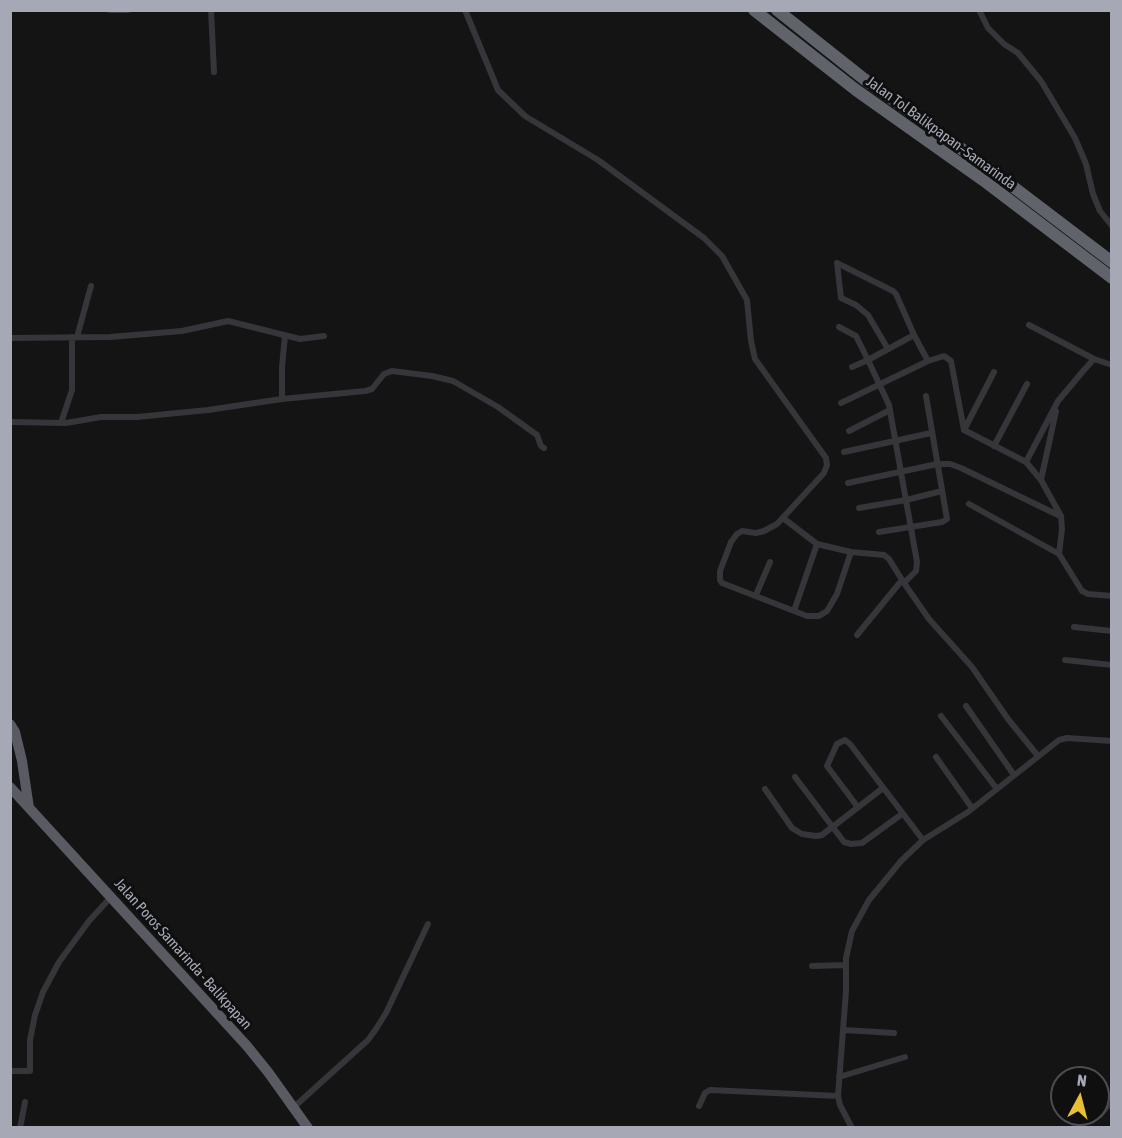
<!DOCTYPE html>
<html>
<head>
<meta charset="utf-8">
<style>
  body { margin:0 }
  #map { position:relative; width:1122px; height:1138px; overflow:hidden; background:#141415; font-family:"Asap Condensed",sans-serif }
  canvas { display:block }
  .frame { position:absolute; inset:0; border:12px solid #a6a9b5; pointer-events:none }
  .north { position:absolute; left:1050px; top:1066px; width:60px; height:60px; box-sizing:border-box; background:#0f0f10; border:2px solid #4b4d52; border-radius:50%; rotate:7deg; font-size:16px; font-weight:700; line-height:24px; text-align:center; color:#a6a9b5 }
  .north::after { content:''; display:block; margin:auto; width:21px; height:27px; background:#e8be39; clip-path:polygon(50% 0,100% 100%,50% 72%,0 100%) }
</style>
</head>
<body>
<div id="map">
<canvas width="1122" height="1138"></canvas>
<div class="frame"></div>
<div class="north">N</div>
</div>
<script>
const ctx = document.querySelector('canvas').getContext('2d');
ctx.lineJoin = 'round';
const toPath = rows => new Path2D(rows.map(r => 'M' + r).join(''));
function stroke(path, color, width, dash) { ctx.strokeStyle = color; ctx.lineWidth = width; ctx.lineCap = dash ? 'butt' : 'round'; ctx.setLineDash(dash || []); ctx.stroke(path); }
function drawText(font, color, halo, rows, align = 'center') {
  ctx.font = font + ' "Asap Condensed",sans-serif'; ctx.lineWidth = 6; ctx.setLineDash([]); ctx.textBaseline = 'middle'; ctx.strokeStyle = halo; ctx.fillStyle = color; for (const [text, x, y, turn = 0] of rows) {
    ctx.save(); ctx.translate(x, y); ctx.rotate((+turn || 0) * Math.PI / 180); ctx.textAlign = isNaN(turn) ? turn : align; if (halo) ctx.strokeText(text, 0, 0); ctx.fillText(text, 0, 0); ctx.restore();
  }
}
stroke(toPath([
  [110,10,128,10],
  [211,10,214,72],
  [465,10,498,90,525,116,598,160,704,238,722,256,747,300,751,341,755,359,826,458,827,465,824,473,777,524,764,531,756,533,742,531,737,534,731,542,720,571,720,580,722,583,794,611,807,616,819,616,827,611,837,594,851,552],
  [979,10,988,28,1004,44,1018,53,1041,81,1075,138,1086,164,1093,194,1100,211,1112,226],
  [837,263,893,291,896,294,914,335,868,360,889,405,917,562,916,571,904,583],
  [837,263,841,298,856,305,868,315,888,349],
  [1029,325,1094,359],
  [839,327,856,336,868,360,852,367],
  [77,337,91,286],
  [10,338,110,337,182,331,228,321,300,339,324,336],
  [928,361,944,356,951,361,964,430,1026,462,1041,480,1061,516,1062,529,1059,554,1082,591,1088,594,1112,596],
  [282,399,282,367,285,336],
  [841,403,928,361,914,335],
  [10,422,66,423,101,417,137,417,208,410,282,399,365,391,372,389,384,374,392,371,432,376,453,381,498,407,537,435,541,446,544,448],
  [61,423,72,390,72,337],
  [964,430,994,372],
  [849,431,890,410],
  [994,446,1027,384],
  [844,452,931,433],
  [1026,462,1058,401,1084,370,1094,359,1112,365],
  [1041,480,1056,411],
  [848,483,937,464,950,464,961,468,1060,516],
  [969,504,1059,554],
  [859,508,906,500,942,491],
  [783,518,817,544,851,552,884,555,889,559,904,583,929,619,972,667,1008,719,1038,756],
  [879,532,942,522,947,519,926,396],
  [756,595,770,562],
  [794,611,817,544],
  [1074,627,1112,631],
  [857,635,902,580],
  [1065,660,1112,665],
  [966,706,1014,775],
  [941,716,997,789],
  [936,757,972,808],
  [795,777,844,842,851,844,862,843,902,814],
  [765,789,792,828,802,834,816,836,822,835,883,788],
  [857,806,827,766,837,744,845,740,850,744,923,840],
  [812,966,846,965],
  [844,1030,894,1033],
  [10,1071,30,1071,30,1040,35,1015,43,992,59,962,89,921,111,897],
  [839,1077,905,1057],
  [699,1106,705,1093,710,1090,838,1096],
  [294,1107,368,1040,376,1029,386,1013,428,924],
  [20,1128,25,1102],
  [852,1128,840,1105,838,1096,846,991,846,958,852,931,869,900,901,861,923,840,968,812,1059,740,1067,738,1112,741],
  [1074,1128,1100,1115,1112,1101]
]), '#35353a', 6);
stroke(toPath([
  [10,724,15,732,22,761,29,808],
  [10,787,247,1046,268,1072,308,1128]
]), '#595a62', 10);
stroke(toPath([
  [754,10,856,90,983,180,1112,278],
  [777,10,864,79,991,170,1112,262]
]), '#61636b', 12);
drawText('15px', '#a6a9b5', '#0f0f10', [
  ["Jalan Tol Balikpapan–Samarinda",941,133,36],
  ["Jalan Poros Samarinda - Balikpapan",183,954,48]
]);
</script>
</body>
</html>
